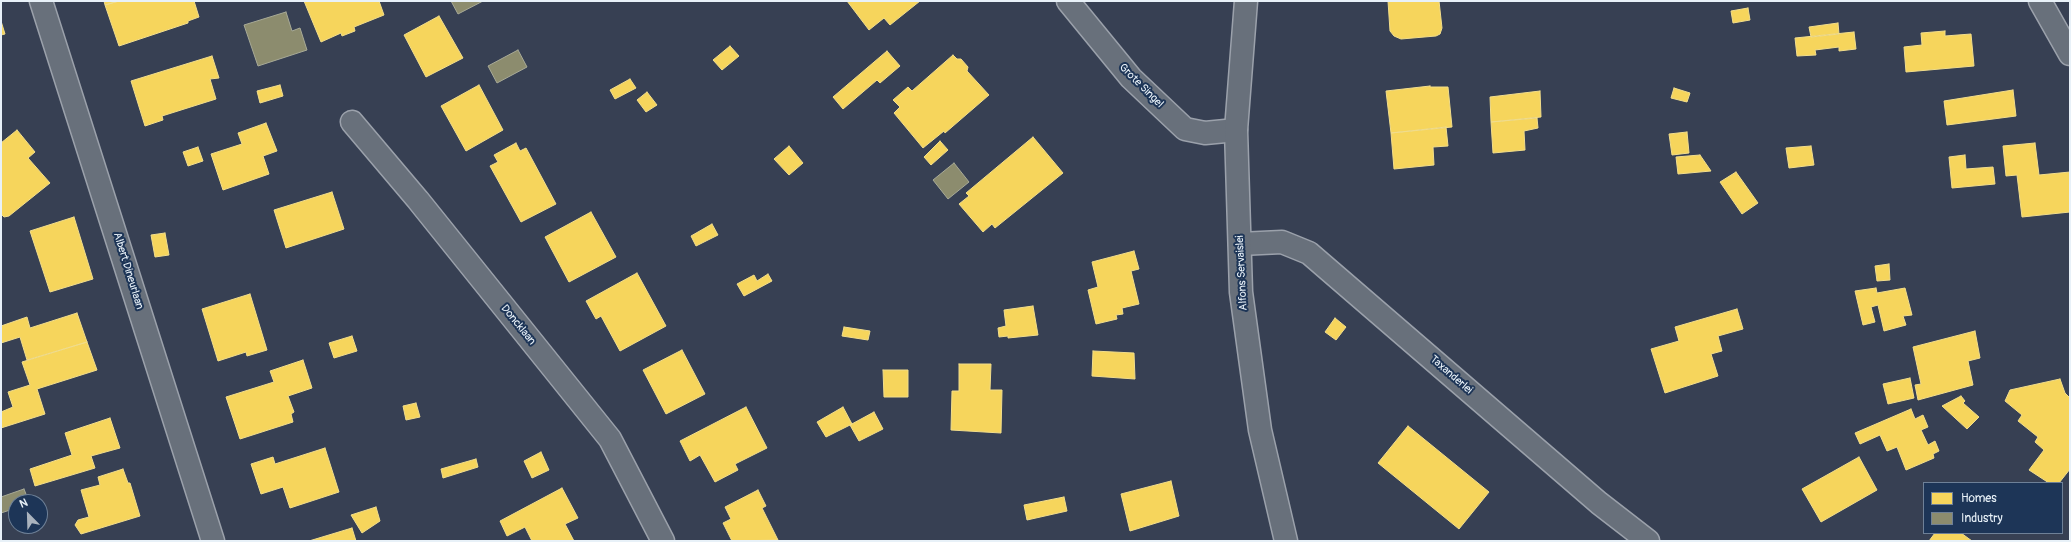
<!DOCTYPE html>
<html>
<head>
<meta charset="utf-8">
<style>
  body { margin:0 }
  #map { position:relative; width:2071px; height:542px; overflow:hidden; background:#374053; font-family:Pangolin,sans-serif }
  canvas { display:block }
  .frame { position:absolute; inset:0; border:2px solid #e8f1f8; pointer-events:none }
  .legend { position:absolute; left:1923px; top:482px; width:140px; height:52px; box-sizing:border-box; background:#1d3557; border:1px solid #6e8097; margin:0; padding:5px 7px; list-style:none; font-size:12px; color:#e8f1f8 }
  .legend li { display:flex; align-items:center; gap:8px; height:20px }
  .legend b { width:20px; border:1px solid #6e8097 }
  .north { position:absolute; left:8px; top:494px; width:40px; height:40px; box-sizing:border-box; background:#1d3557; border:1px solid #6e8097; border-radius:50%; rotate:337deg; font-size:11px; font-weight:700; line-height:16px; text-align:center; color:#e8f1f8 }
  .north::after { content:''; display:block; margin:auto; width:14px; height:18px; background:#aab3be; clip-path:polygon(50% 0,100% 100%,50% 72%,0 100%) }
</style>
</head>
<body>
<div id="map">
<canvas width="2071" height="542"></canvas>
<div class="frame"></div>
<ul class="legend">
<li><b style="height:11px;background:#f6d55c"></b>Homes</li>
<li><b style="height:11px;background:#8c8c6e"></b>Industry</li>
</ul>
<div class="north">N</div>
</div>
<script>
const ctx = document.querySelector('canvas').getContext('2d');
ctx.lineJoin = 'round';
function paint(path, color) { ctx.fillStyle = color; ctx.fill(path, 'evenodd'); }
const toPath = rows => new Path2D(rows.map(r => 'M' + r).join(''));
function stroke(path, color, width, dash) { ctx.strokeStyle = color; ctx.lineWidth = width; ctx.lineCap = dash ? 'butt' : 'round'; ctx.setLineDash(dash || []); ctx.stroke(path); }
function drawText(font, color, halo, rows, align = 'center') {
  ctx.font = font + ' Pangolin,sans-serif'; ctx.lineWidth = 4; ctx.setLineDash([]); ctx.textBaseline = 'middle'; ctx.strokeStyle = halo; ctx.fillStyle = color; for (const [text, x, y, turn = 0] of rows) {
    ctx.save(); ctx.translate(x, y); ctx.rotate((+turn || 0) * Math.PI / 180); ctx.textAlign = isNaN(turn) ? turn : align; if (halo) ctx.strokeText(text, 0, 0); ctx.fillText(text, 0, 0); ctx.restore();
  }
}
const homes = toPath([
  [104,1,119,1,105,5,104,1],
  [119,1,194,1,199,17,188,21,188,23,119,46,105,5,119,1],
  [304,1,379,1,384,15,354,27,355,31,342,36,341,33,321,42,304,1],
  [847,1,920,1,890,25,884,18,869,30,847,1],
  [1388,1,1439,1,1442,28,1440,34,1436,36,1401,39,1394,36,1390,31,1388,1],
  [1748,8,1750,20,1733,23,1731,11,1748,8],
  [439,16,463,58,426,77,404,35,439,16],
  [1,21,5,34,1,35,1,21],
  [1838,23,1839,34,1811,37,1809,27,1838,23],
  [1945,31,1945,36,1971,34,1974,66,1906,72,1904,47,1922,45,1921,33,1945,31],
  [1854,32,1856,49,1839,51,1839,47,1815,50,1816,55,1797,56,1795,38,1854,32],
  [730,46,739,56,722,70,713,60,730,46],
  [887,51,900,66,880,83,877,80,843,109,833,97,887,51],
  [953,55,957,59,961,59,968,67,967,71,989,95,945,133,944,131,923,148,894,113,900,107,893,100,908,87,912,91,953,55],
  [212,56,219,78,210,79,216,99,162,116,163,120,145,126,131,81,212,56],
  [630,79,636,88,615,99,610,90,630,79],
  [280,85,283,96,260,103,257,91,280,85],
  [479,85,503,130,466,151,441,106,479,85],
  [1430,86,1430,87,1448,87,1452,127,1391,133,1386,91,1430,86],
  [1674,88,1690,93,1687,102,1671,98,1674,88],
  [2013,90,2016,116,1947,125,1944,101,2013,90],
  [1540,91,1541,117,1491,122,1490,97,1540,91],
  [647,92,657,105,646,112,637,100,647,92],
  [1537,118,1538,128,1524,131,1525,150,1493,153,1491,122,1537,118],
  [266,123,277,151,263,156,269,174,223,190,211,154,242,144,238,133,266,123],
  [1446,127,1448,146,1433,147,1434,165,1394,169,1391,133,1446,127],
  [17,130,35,152,28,158,50,183,9,216,4,217,1,214,1,143,17,130],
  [1687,132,1689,153,1672,155,1669,134,1687,132],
  [1033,137,1063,173,995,228,992,224,983,232,959,204,969,196,966,193,1033,137],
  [940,141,948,150,931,165,924,157,940,141],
  [516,143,520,151,526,148,556,204,521,222,490,166,498,162,494,155,516,143],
  [2035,143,2039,175,2070,172,2070,212,2022,217,2017,175,2006,176,2003,146,2035,143],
  [789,146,803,163,789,175,774,159,789,146],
  [1811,146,1814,165,1789,168,1786,148,1811,146],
  [198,147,203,161,188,166,183,152,198,147],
  [1700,155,1711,171,1678,174,1676,157,1700,155],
  [1965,155,1966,169,1993,167,1995,184,1952,188,1949,157,1965,155],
  [1736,172,1758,203,1742,214,1720,182,1736,172],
  [332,192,344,229,286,248,274,210,332,192],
  [591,212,616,257,569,282,545,237,591,212],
  [74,217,93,279,50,292,30,231,74,217],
  [712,224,718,235,696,246,691,236,712,224],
  [165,233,169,255,155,257,151,235,165,233],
  [1134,251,1139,269,1131,271,1139,304,1122,308,1123,314,1116,315,1117,319,1096,324,1088,290,1098,287,1092,262,1134,251],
  [1889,264,1890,280,1877,281,1875,266,1889,264],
  [637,273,666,326,620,351,601,316,596,319,586,301,637,273],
  [768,274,772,281,744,296,737,284,754,275,757,281,768,274],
  [1876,288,1877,293,1905,288,1912,315,1903,316,1906,325,1884,331,1878,305,1871,307,1875,322,1863,325,1855,291,1876,288],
  [250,294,267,350,247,356,246,352,218,361,202,309,250,294],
  [1033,306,1038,335,1008,338,1008,336,999,337,998,328,1006,326,1004,310,1033,306],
  [1737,309,1743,329,1718,336,1722,351,1711,354,1718,376,1665,393,1651,349,1679,341,1675,327,1737,309],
  [77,313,87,342,27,360,20,337,1,343,1,326,27,317,30,328,77,313],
  [1335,318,1346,327,1336,340,1325,332,1335,318],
  [844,327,870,331,868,340,842,336,844,327],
  [1975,331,1980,358,1968,361,1973,385,1918,400,1915,385,1921,384,1913,347,1975,331],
  [352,336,357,351,334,358,329,343,352,336],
  [87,342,97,370,37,389,45,414,1,428,1,412,13,407,8,392,30,385,22,362,87,342],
  [682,350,705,394,666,414,643,370,682,350],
  [1093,351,1134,353,1135,379,1092,376,1093,351],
  [303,360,312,388,288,396,294,412,291,414,293,422,240,439,226,397,274,382,270,371,303,360],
  [959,364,991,364,990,390,1002,390,1001,433,951,430,952,391,959,391,959,364],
  [883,370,908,370,908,397,884,397,883,370],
  [1910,378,1914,398,1888,404,1883,384,1910,378],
  [2060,379,2065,393,2070,398,2070,469,2059,483,2049,483,2029,470,2044,450,2035,442,2038,437,2018,421,2022,415,2005,401,2010,390,2060,379],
  [1961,396,1965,401,1963,403,1979,417,1967,429,1942,406,1961,396],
  [416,403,420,417,406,420,403,406,416,403],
  [746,407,767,448,735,464,738,470,715,482,700,455,690,461,680,441,746,407],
  [843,407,852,424,826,437,817,422,843,407],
  [1911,409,1915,419,1923,415,1928,427,1921,430,1928,445,1935,441,1939,451,1933,454,1934,458,1906,470,1897,447,1887,451,1880,435,1860,444,1855,433,1911,409],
  [874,412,883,429,859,441,850,425,874,412],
  [110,418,120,448,91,456,95,468,35,486,30,469,72,455,65,433,110,418],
  [1408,426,1489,492,1459,529,1378,463,1408,426],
  [325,448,339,492,290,508,283,487,261,494,251,464,273,457,275,464,325,448],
  [541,452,549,470,532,478,524,461,541,452],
  [1859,457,1877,490,1821,522,1802,489,1859,457],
  [476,459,478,467,443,478,441,469,476,459],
  [123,469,128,483,130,483,140,516,81,534,75,525,78,520,89,517,81,490,100,485,98,477,123,469],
  [1171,481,1179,516,1130,531,1121,494,1171,481],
  [562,488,578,518,565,524,574,541,532,541,525,527,507,536,500,521,562,488],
  [758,490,766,506,762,508,778,540,732,541,723,523,731,519,725,507,758,490],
  [1064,497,1067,511,1027,520,1024,505,1064,497],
  [376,507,380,521,362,533,351,515,376,507],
  [352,528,356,541,309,541,352,528],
  [1935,533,1961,533,1972,541,1929,541,1935,533]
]);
paint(homes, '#f6d55c');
stroke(homes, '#f2dd8b', 1);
const industry = toPath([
  [451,1,483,1,458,14,451,1],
  [286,12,292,31,300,28,307,50,258,66,244,25,286,12],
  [518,50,527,67,497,83,488,66,518,50],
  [954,163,969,182,948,199,933,180,954,163],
  [24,489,29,502,16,502,16,508,1,513,1,497,24,489]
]);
paint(industry, '#8c8c6e');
stroke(industry, '#a8aa97', 1);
const street = toPath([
  [41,1,213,541],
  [1068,1,1131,78,1185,129,1205,133,1236,130],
  [2040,1,2070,54],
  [352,122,418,200,610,439,663,541],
  [1240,244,1282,242,1309,253,1599,503,1648,541]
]);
const secondary = toPath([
  [1246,1,1236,130,1241,292,1260,430,1286,541]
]);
stroke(street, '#9ba1ab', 25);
stroke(secondary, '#9ba1ab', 25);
stroke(street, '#68707b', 22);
stroke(secondary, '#68707b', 22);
drawText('11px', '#e8f1f8', '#1d3557', [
  ["Grote Singel",1141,86,45],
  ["Albert Dineurlaan",128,271,73],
  ["Alfons Servaislei",1242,273,-93],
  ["Doncklaan",518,325,51],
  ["Taxanderlei",1451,375,41]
]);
</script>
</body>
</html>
